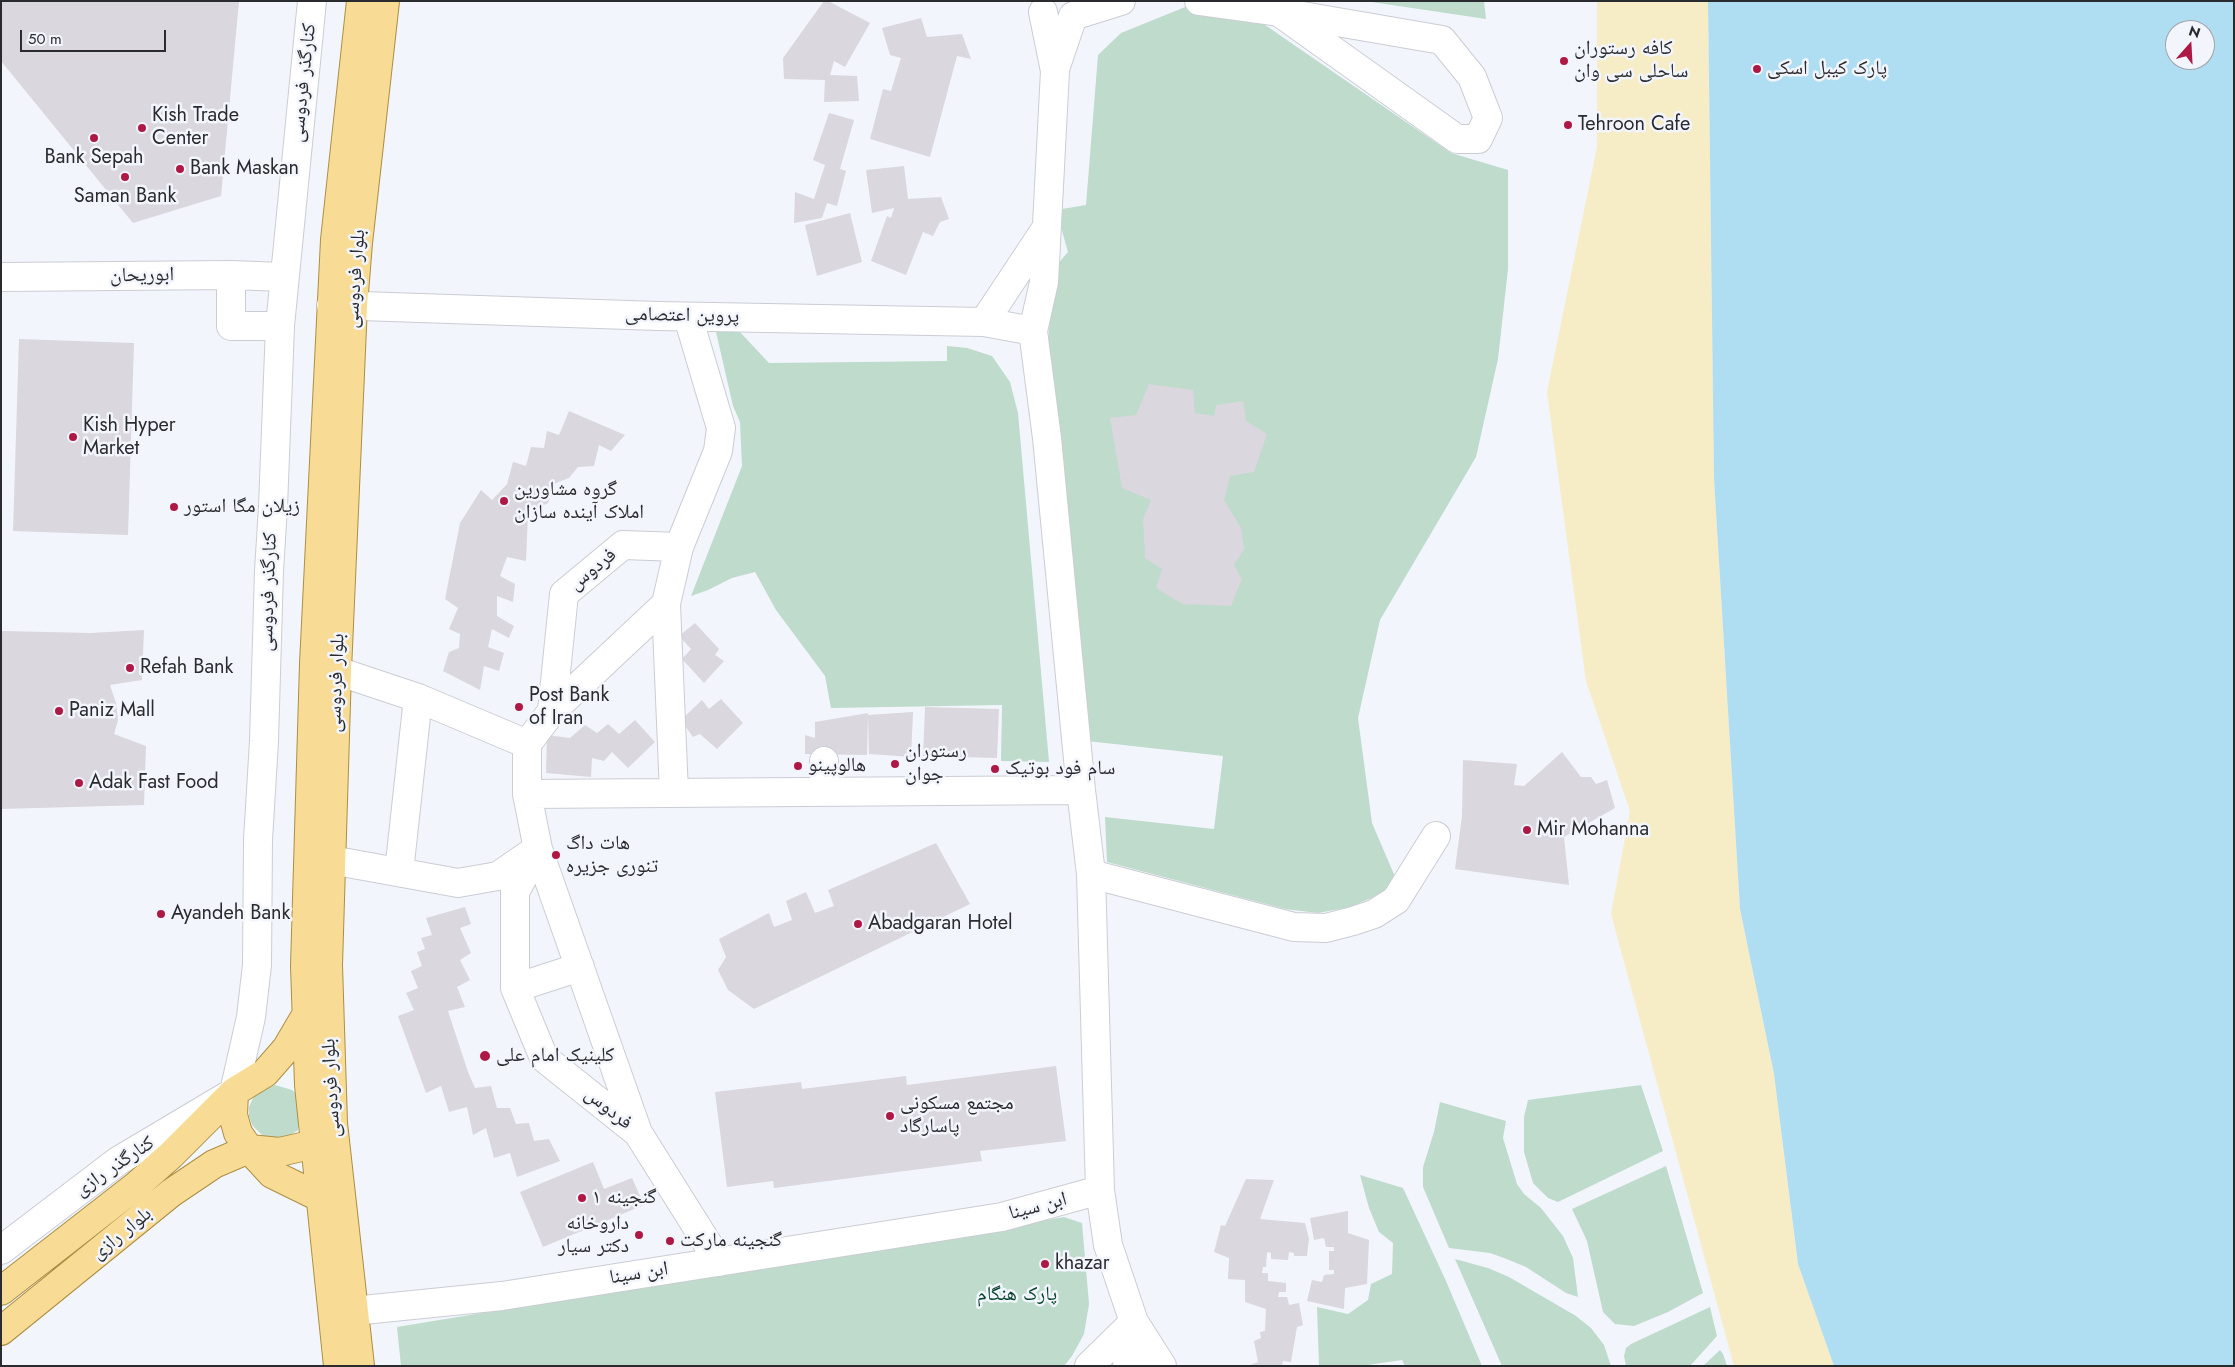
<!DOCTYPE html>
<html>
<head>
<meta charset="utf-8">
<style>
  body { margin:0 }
  #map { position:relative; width:2235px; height:1367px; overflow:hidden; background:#f2f5fc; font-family:Jost,sans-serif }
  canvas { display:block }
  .frame { position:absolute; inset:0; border:2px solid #2a2b2e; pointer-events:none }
  .north { position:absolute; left:2165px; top:20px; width:50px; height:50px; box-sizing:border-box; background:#f2f5fc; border:1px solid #a2a4aa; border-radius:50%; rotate:19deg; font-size:14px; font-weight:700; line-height:20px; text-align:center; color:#2a2b2e }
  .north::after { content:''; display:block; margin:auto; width:18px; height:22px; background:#ad1944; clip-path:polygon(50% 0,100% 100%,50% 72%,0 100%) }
  .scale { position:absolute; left:20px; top:30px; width:146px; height:22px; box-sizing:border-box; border:2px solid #2a2b2e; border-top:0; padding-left:6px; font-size:15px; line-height:18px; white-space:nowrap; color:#2a2b2e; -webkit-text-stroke:4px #f2f5fc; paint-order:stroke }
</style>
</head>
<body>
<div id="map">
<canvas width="2235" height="1367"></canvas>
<div class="frame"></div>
<div class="north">N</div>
<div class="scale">50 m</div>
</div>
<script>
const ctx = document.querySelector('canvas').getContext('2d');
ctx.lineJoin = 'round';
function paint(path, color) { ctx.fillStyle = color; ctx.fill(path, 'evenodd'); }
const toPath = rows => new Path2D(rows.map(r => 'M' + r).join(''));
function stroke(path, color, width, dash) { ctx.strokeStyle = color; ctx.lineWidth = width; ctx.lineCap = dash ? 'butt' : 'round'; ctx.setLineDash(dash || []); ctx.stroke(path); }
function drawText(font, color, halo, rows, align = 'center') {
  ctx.font = font + ' Jost,"Noto Naskh Arabic",sans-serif'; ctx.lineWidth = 5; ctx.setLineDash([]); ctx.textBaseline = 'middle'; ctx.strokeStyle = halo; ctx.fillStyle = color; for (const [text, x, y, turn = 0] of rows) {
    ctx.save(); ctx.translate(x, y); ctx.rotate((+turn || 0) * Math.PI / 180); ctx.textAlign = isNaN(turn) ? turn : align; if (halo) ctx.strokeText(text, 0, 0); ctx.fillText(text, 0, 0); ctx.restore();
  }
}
paint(toPath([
  [1365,1,1484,1,1486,19],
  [1190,5,1252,16,1451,153,1508,170,1508,269,1498,359,1476,457,1380,620,1358,718,1372,823,1399,886,1350,907,1318,913,1285,909,1107,862,1105,817,1214,829,1223,756,1087,741,1047,350,1055,267,1068,252,1056,210,1086,205,1098,55,1121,33],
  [739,331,769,363,947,361,947,346,967,348,992,356,1010,382,1018,413,1049,762,1001,761,1002,705,831,708,825,676,776,610,755,572,732,578,708,590,691,596,742,466,740,422,733,406,716,332],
  [275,1085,292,1090,299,1096,298,1130,283,1140,265,1138,252,1125,249,1116,249,1107,253,1098,259,1091],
  [1641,1085,1663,1151,1558,1202,1548,1198,1533,1183,1524,1152,1524,1117,1528,1100],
  [1440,1102,1506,1121,1503,1138,1517,1184,1524,1194,1541,1208,1563,1236,1573,1258,1578,1297,1566,1293,1526,1267,1504,1258,1490,1253,1449,1248,1423,1187,1423,1167,1434,1132],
  [1666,1166,1703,1293,1668,1312,1634,1326,1615,1324,1603,1312,1587,1241,1572,1209],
  [1360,1175,1403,1188,1446,1281,1482,1366,1405,1366,1402,1360,1361,1366,1319,1366,1317,1307,1348,1314,1368,1300,1371,1284,1392,1274,1393,1243,1379,1232,1369,1208],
  [1064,1217,1082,1223,1089,1304,1084,1334,1072,1356,1064,1366,401,1366,397,1327],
  [1455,1259,1488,1268,1509,1277,1576,1316,1591,1328,1604,1345,1611,1366,1502,1366],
  [1710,1307,1717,1336,1690,1366,1626,1366,1624,1356,1626,1348,1631,1344],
  [1720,1350,1723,1354,1727,1366,1703,1366]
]), '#bfdbcc');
paint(toPath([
  [1597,1,1708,1,1714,479,1740,909,1774,1074,1798,1264,1834,1366,1734,1366,1611,914,1630,811,1586,681,1547,392,1597,147]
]), '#f6ecc6');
paint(toPath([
  [1708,1,2234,1,2234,1366,1834,1366,1798,1264,1774,1074,1740,909,1714,479],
  [2175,30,2205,30,2205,60,2175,60]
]), '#afdef3');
paint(toPath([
  [1,1,239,1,221,196,133,223,1,61],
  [824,1,828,1,870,23,845,67,834,61,830,75,857,76,859,101,824,102,825,80,784,79,783,58],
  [921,18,927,37,962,34,971,59,957,56,930,157,870,139,883,89,891,91,901,58,890,55,882,28],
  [829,113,854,120,840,169,846,171,837,206,827,203,822,218,794,223,795,192,814,199,825,165,813,160],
  [904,166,908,199,941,197,949,219,940,222,933,236,923,232,906,275,871,261,887,216,891,218,894,208,872,213,866,170],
  [850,213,862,262,817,276,805,225],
  [19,339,134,343,128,535,13,531],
  [1149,384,1193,390,1195,413,1214,416,1216,405,1243,401,1246,421,1267,434,1254,472,1230,476,1224,500,1241,528,1244,549,1234,565,1242,579,1231,606,1182,604,1156,588,1162,569,1145,558,1143,519,1151,500,1122,488,1110,418,1136,415],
  [569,411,625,435,611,451,599,445,594,466,578,467,569,478,556,483,548,503,528,513,526,561,507,557,500,576,515,584,513,602,497,596,497,616,514,626,509,638,492,629,488,647,504,653,499,671,484,666,480,690,443,671,449,652,459,648,460,634,449,629,458,608,445,599,460,523,481,490,492,500,507,484,513,462,526,466,531,447,544,448,547,431,559,435],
  [695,623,719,649,715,655,724,661,704,683,682,659,691,649,679,636],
  [144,630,142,680,110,685,116,703,118,720,114,734,146,746,144,805,1,809,1,631,91,633],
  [721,699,743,723,717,749,700,734,693,737,681,720,702,700,709,709],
  [925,707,999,709,997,758,923,756],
  [913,712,911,757,869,754,868,715],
  [868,713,867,755,805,754,805,735,815,738,815,722],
  [635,720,655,742,628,768,612,752,604,761,592,758,591,777,546,773,547,735,570,738,585,725,597,733,608,724,619,734],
  [1562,752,1581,777,1591,777,1596,784,1607,780,1615,808,1564,837,1569,885,1455,869,1462,816,1463,760,1517,764,1514,785,1524,786],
  [936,843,970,904,754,1009,728,990,718,970,726,957,719,939,769,913,774,927,792,920,786,901,806,892,815,913,834,906,828,890],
  [465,907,471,924,460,928,471,953,460,960,470,980,457,987,465,1007,448,1011,468,1072,475,1088,491,1086,497,1108,510,1108,516,1124,529,1123,534,1141,549,1139,560,1161,517,1177,510,1153,494,1158,486,1128,473,1135,467,1107,449,1112,441,1086,426,1093,398,1016,414,1010,406,993,418,988,411,971,422,966,417,952,425,949,421,938,432,935,426,918],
  [1056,1066,1066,1141,980,1151,982,1161,774,1188,773,1181,727,1187,715,1092,801,1082,802,1089,906,1076,907,1085],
  [593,1162,604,1189,632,1178,644,1205,543,1247,520,1192],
  [1246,1179,1274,1180,1260,1219,1305,1223,1309,1239,1307,1256,1294,1256,1294,1253,1289,1252,1288,1260,1271,1259,1271,1253,1267,1252,1266,1267,1263,1267,1262,1273,1268,1273,1268,1281,1286,1283,1286,1292,1279,1292,1278,1297,1287,1297,1289,1305,1299,1303,1303,1325,1297,1327,1291,1362,1283,1361,1282,1366,1248,1366,1258,1362,1254,1341,1261,1338,1260,1332,1265,1331,1266,1309,1245,1302,1245,1280,1228,1279,1229,1258,1214,1252,1221,1225,1225,1226],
  [1348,1211,1348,1233,1369,1240,1367,1284,1345,1288,1344,1309,1307,1301,1312,1280,1322,1282,1324,1275,1334,1274,1334,1270,1329,1270,1329,1251,1334,1251,1334,1247,1326,1247,1324,1238,1314,1240,1310,1218]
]), '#dad7de');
const minor = toPath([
  [1199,1,1279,12,1442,40,1472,77,1488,118,1478,139,1457,139,1279,12],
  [1043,12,1055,71,1044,282,1033,331,1047,438,1081,790,1091,874,1100,1190,1108,1245,1134,1322,1162,1366],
  [1055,69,1073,16,1121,1],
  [231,275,231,326,280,326],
  [1,277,231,275,283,277],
  [331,305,658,316,984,322,1033,331],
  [688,317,721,428,718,451,679,547,666,604,552,711,527,744,527,794,538,849,638,1133,719,1262],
  [984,322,1045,230],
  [666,604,674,793],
  [316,664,418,698,527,744],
  [552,711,564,594,623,545,679,547],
  [824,761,825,792],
  [527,794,1081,790],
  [538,849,515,892,515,988,544,1058,638,1133],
  [331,860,458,883,498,876,534,851],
  [399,872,418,698],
  [1091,874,1294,927,1326,928,1353,921,1374,914,1396,900,1436,836],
  [515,988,580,967],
  [1,1250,118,1161,234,1092,251,1017,257,965,258,840,264,741,269,571,273,507,280,326,312,1],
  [353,1311,502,1296,1002,1217,1100,1190],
  [1089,1366,1134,1322],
  [1127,1366,1148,1345]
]);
const major = toPath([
  [234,1092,233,1115,238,1133,249,1149,272,1174,319,1197],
  [1,1291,137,1185,171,1155,234,1092,265,1073,286,1049,306,1015],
  [1,1331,171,1193,214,1164,249,1149,280,1152,314,1144,327,1130],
  [338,1366,309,1085,305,966,314,664,335,240,361,1],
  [360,1366,333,1123,328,965,337,670,353,305,358,243,385,1]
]);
stroke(minor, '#cacdd4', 30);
stroke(major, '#ad8f43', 30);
stroke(minor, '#fff', 28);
stroke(major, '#f8dc95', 28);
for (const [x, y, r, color] of [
  [1564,61,5,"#ad1944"],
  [1757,69,5,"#ad1944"],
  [1568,125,5,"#ad1944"],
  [142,128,5,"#ad1944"],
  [94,138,5,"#ad1944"],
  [180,169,5,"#ad1944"],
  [125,177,5,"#ad1944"],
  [73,437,5,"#ad1944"],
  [504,501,5,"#ad1944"],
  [174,507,5,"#ad1944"],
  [130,668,5,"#ad1944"],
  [519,707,5,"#ad1944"],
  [59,711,5,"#ad1944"],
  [895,764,5,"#ad1944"],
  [798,766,5,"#ad1944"],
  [995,769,5,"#ad1944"],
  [79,783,5,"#ad1944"],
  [1527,830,5,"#ad1944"],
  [556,855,5,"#ad1944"],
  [161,914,5,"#ad1944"],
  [858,924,5,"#ad1944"],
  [485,1056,6,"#ad1944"],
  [890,1116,5,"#ad1944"],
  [582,1198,5,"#ad1944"],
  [639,1235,5,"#ad1944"],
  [670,1241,5,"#ad1944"],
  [1045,1264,5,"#ad1944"]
]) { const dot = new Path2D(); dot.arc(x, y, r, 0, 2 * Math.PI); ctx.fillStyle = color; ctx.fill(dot); stroke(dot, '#f2f5fc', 2); }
drawText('20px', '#2a2b2e', '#f2f5fc', [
  ["کافه رستوران",1574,49],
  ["ساحلی سی وان",1574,72],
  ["پارک کیبل اسکی",1767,69],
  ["Kish Trade",152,116],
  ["Center",152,139],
  ["Tehroon Cafe",1578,125],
  ["Bank Sepah",94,158,"center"],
  ["Bank Maskan",190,169],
  ["Saman Bank",125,197,"center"],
  ["Kish Hyper",83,426],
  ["Market",83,449],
  ["گروه مشاورین",514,490],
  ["املاک آینده سازان",514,513],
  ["زیلان مگا استور",184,507],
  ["Refah Bank",140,668],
  ["Post Bank",529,696],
  ["of Iran",529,719],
  ["Paniz Mall",69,711],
  ["رستوران",905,752],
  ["جوان",905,775],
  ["هالوپینو",808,766],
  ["سام فود بوتیک",1005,769],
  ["Adak Fast Food",89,783],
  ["Mir Mohanna",1537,830],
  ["هات داگ",566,844],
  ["تنورى جزيره",566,867],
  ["Ayandeh Bank",171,914],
  ["Abadgaran Hotel",868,924],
  ["کلینیک امام علی",496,1056],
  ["مجتمع مسکونی",900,1104],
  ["پاسارگاد",900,1127],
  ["گنجینه ۱",592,1198],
  ["داروخانه",629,1224,"right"],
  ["دکتر سیار",629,1247,"right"],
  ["گنجینه مارکت",680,1241],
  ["khazar",1055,1264]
], 'left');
drawText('20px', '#2a2b2e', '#f2f5fc', [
  ["کنارگذر فردوسی",304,83,-84],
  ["ابوریحان",142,276,-1],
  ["بلوار فردوسی",356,279,-86],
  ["پروین اعتصامی",682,316,1],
  ["فردوس",593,570,-39],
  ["کنارگذر فردوسی",269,592,-88],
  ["بلوار فردوسی",337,683,-88],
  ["بلوار فردوسی",332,1088,-93],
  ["فردوس",608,1109,39],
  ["کنارگذر رازی",115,1167,-34],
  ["ابن سینا",1038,1207,-15],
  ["بلوار رازی",122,1234,-39],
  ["ابن سینا",639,1274,-9]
]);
drawText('20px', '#05412c', '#f2f5fc', [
  ["پارک هنگام",1017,1295]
]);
</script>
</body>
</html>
